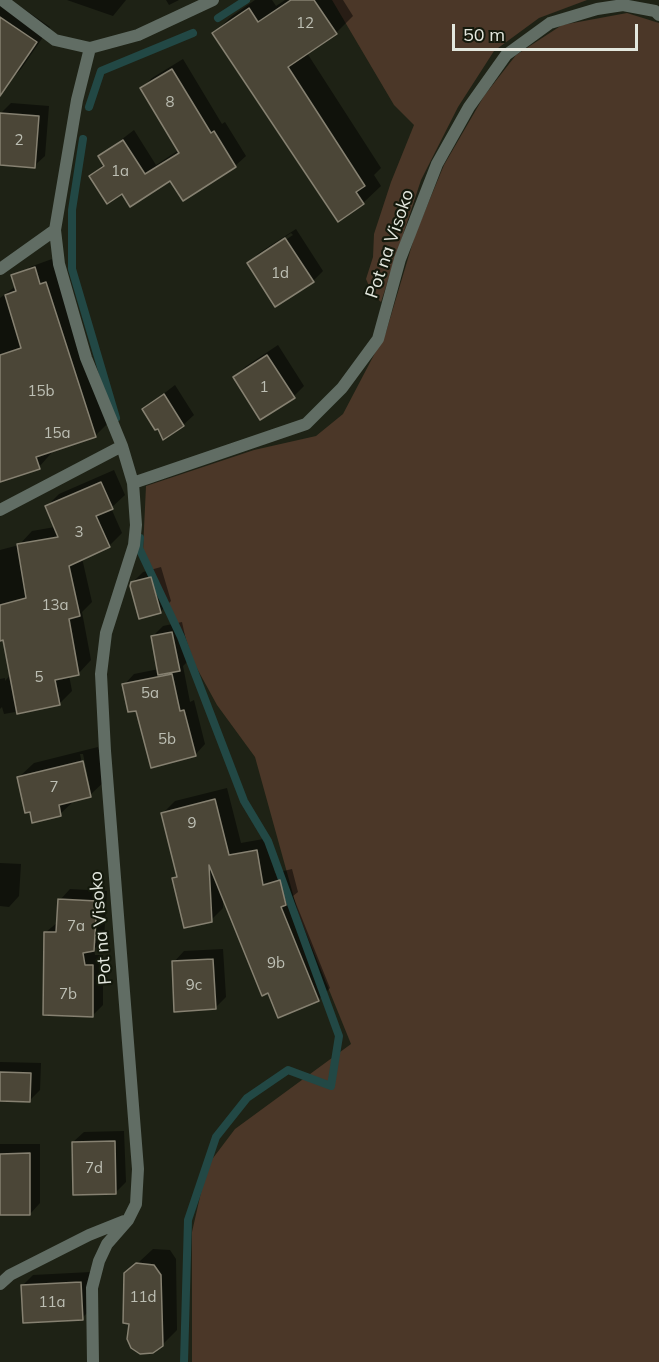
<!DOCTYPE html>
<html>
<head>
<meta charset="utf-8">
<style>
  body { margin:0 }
  #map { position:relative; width:659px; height:1362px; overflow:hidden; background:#1e2215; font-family:Mulish,sans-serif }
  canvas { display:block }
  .scale { position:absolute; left:452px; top:24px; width:186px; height:27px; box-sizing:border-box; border:3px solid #e3e7de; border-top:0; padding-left:8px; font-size:18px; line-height:21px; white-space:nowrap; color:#e3e7de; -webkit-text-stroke:4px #14190c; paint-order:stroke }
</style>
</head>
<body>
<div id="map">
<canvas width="659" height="1362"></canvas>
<div class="scale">50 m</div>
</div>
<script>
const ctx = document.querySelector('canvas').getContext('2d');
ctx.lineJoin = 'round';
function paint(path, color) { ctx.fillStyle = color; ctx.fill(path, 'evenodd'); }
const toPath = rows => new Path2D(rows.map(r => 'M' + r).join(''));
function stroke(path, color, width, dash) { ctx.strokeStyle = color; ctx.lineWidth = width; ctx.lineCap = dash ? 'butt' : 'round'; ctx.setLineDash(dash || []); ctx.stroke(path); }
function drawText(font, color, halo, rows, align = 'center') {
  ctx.font = font + ' Mulish,sans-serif'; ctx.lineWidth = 4.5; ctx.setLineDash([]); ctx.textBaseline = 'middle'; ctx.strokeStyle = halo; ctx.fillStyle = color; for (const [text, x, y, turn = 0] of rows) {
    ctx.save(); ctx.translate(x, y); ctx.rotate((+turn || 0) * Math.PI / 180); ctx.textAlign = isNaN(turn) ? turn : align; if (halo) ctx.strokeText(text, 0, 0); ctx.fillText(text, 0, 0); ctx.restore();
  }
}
paint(toPath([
  [332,0,587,0,539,18,494,51,458,107,421,180,381,302,373,295,366,279,373,257,374,234,391,182,414,125,394,105],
  [627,13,659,23,659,1362,192,1362,192,1232,207,1166,235,1129,351,1044,299,916,255,757,217,705,194,663,184,633,168,610,143,550,146,486,254,450,316,436,343,414,386,332,415,235,444,165,484,96,516,55,562,25]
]), '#4b3728');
paint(toPath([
  [0,0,11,0,50,27,21,69,7,84,0,79],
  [67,0,126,0,113,16],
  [166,0,179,0,169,5],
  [255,0,272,0,276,6,285,0,343,0,353,16,336,33,307,53,381,168,374,175,381,186,363,203,214,33,232,16],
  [183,59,222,124,225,122,246,156,235,166,171,179,123,192,91,176,104,164,100,156,134,130,156,165,179,150,141,89,152,78],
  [11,103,49,106,45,156,34,166,0,163,1,113],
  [296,229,323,271,313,281,249,263,259,253],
  [291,233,293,235,259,257,259,254],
  [52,259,111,420,96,435,54,450,39,467,0,480,0,298,16,286,15,282,30,267],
  [278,345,304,386,294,396,235,377,245,367],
  [175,385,194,415,183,425,159,427,144,409],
  [114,470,125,495,111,508,122,533,109,546,82,558,92,602,82,612,91,660,79,673,69,675,72,691,59,704,4,714,2,707,0,709,0,679,5,678,5,681,11,674,4,639,0,640,0,550,19,545,32,531,55,527,46,507,59,494],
  [161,567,171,601,160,612,132,583,143,572],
  [182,622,190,659,183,666,190,702,194,700,205,744,195,755,137,709,124,685,134,674,159,669,152,637,163,626],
  [98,747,106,780,90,795,76,799,60,814,18,778,34,763],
  [80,754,83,754,90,787,87,787],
  [227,788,241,843,269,838,275,873,292,869,298,892,293,896,330,988,318,1000,223,896,223,908,211,920,173,879,178,874,163,813,175,801],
  [0,863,21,864,19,896,9,907,0,906],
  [70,889,107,891,104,939,94,949,95,955,103,955,103,1005,93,1015,46,932,58,922,60,900],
  [96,894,99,894,96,943,93,943],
  [223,949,226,997,215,1008,174,962,184,951],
  [0,1062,41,1063,40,1090,29,1101,0,1099],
  [124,1131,126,1182,115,1193,73,1142,84,1132],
  [0,1144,40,1144,40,1203,30,1214,0,1214],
  [153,1249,170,1250,176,1259,177,1330,162,1345,130,1322,126,1274],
  [91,1272,92,1308,82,1318,23,1285,33,1275]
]), '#0007');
stroke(toPath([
  [218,18,246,0],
  [89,107,101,71,193,33],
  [83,139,72,210,72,269,116,418],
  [140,538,139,548,181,637,244,801,268,841,339,1036,331,1086,288,1070,247,1098,216,1137,188,1220,184,1362]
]), '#224845', 8);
const building = toPath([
  [291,0,314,0,337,34,288,67,365,186,356,192,364,204,338,222,212,33,249,8,258,22,291,0],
  [0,17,37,42,0,96,0,17],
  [172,69,211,133,214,131,236,167,183,201,170,181,130,207,122,194,107,204,89,176,104,166,98,156,123,140,145,174,179,153,140,88,172,69],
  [0,113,39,116,35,168,0,165,0,113],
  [285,238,314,282,275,307,247,263,285,238],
  [35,267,40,284,46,282,96,437,36,457,40,469,0,482,0,355,21,348,5,295,16,291,11,275,35,267],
  [267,355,295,398,260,420,233,377,267,355],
  [164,394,184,426,163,440,158,429,155,430,142,409,164,394],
  [101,482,113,509,96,516,110,547,69,566,80,616,69,619,79,675,55,680,60,705,17,714,3,640,0,641,0,605,26,598,17,544,58,537,45,506,101,482],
  [151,577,161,613,139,619,130,586,131,582,151,577],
  [172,632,180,671,158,675,151,636,172,632],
  [172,674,180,711,184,710,196,756,151,768,136,711,128,712,122,684,172,674],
  [83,761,91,797,59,805,61,816,32,823,30,812,25,813,17,777,83,761],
  [215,799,229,855,257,850,263,885,280,880,286,905,281,907,319,1001,278,1018,268,993,262,996,209,865,212,922,184,928,172,878,177,877,161,813,215,799],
  [58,899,97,901,94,951,83,953,85,965,93,965,93,1017,43,1015,44,932,56,932,58,899],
  [213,959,216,1009,174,1012,172,961,213,959],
  [0,1072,31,1073,30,1102,0,1101,0,1072],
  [115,1141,116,1194,73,1195,72,1142,115,1141],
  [30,1153,30,1215,0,1215,0,1154,30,1153],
  [136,1263,154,1265,161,1275,163,1346,153,1353,140,1354,131,1348,127,1339,129,1324,123,1323,124,1273,136,1263],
  [81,1282,83,1320,23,1323,21,1285,81,1282]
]);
paint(building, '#4b4637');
stroke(building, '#868171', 1.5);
stroke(toPath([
  [2,0,55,40,90,48,138,35,213,0],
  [0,269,55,230],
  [133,483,306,424,342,388,378,339,400,259,437,164,469,107,506,55,550,23,597,9,623,5,655,11,659,15],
  [0,510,122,446,86,358,59,264,55,230,77,100,90,48],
  [0,1284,10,1275,89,1235,124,1221],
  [93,1362,92,1288,99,1261,107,1244,128,1220,136,1204,138,1169,105,751,101,674,106,633,134,545,136,525,133,483,122,446]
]), '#616d64', 12);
drawText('15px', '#bdbfb4', null, [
  ["12",305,23],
  ["8",170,102],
  ["2",19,140],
  ["1a",120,171],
  ["1d",280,273],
  ["1",264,387],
  ["15b",41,391],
  ["15a",57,433],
  ["3",79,532],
  ["13a",55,605],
  ["5",39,677],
  ["5a",150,693],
  ["5b",167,739],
  ["7",54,787],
  ["9",192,823],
  ["7a",76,926],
  ["9b",276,963],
  ["9c",194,985],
  ["7b",68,994],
  ["7d",94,1168],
  ["11d",143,1297],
  ["11a",52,1302]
]);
drawText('18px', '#e3e7de', '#14190c', [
  ["Pot na Visoko",390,244,-71],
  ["Pot na Visoko",101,928,-95]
]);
</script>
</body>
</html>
